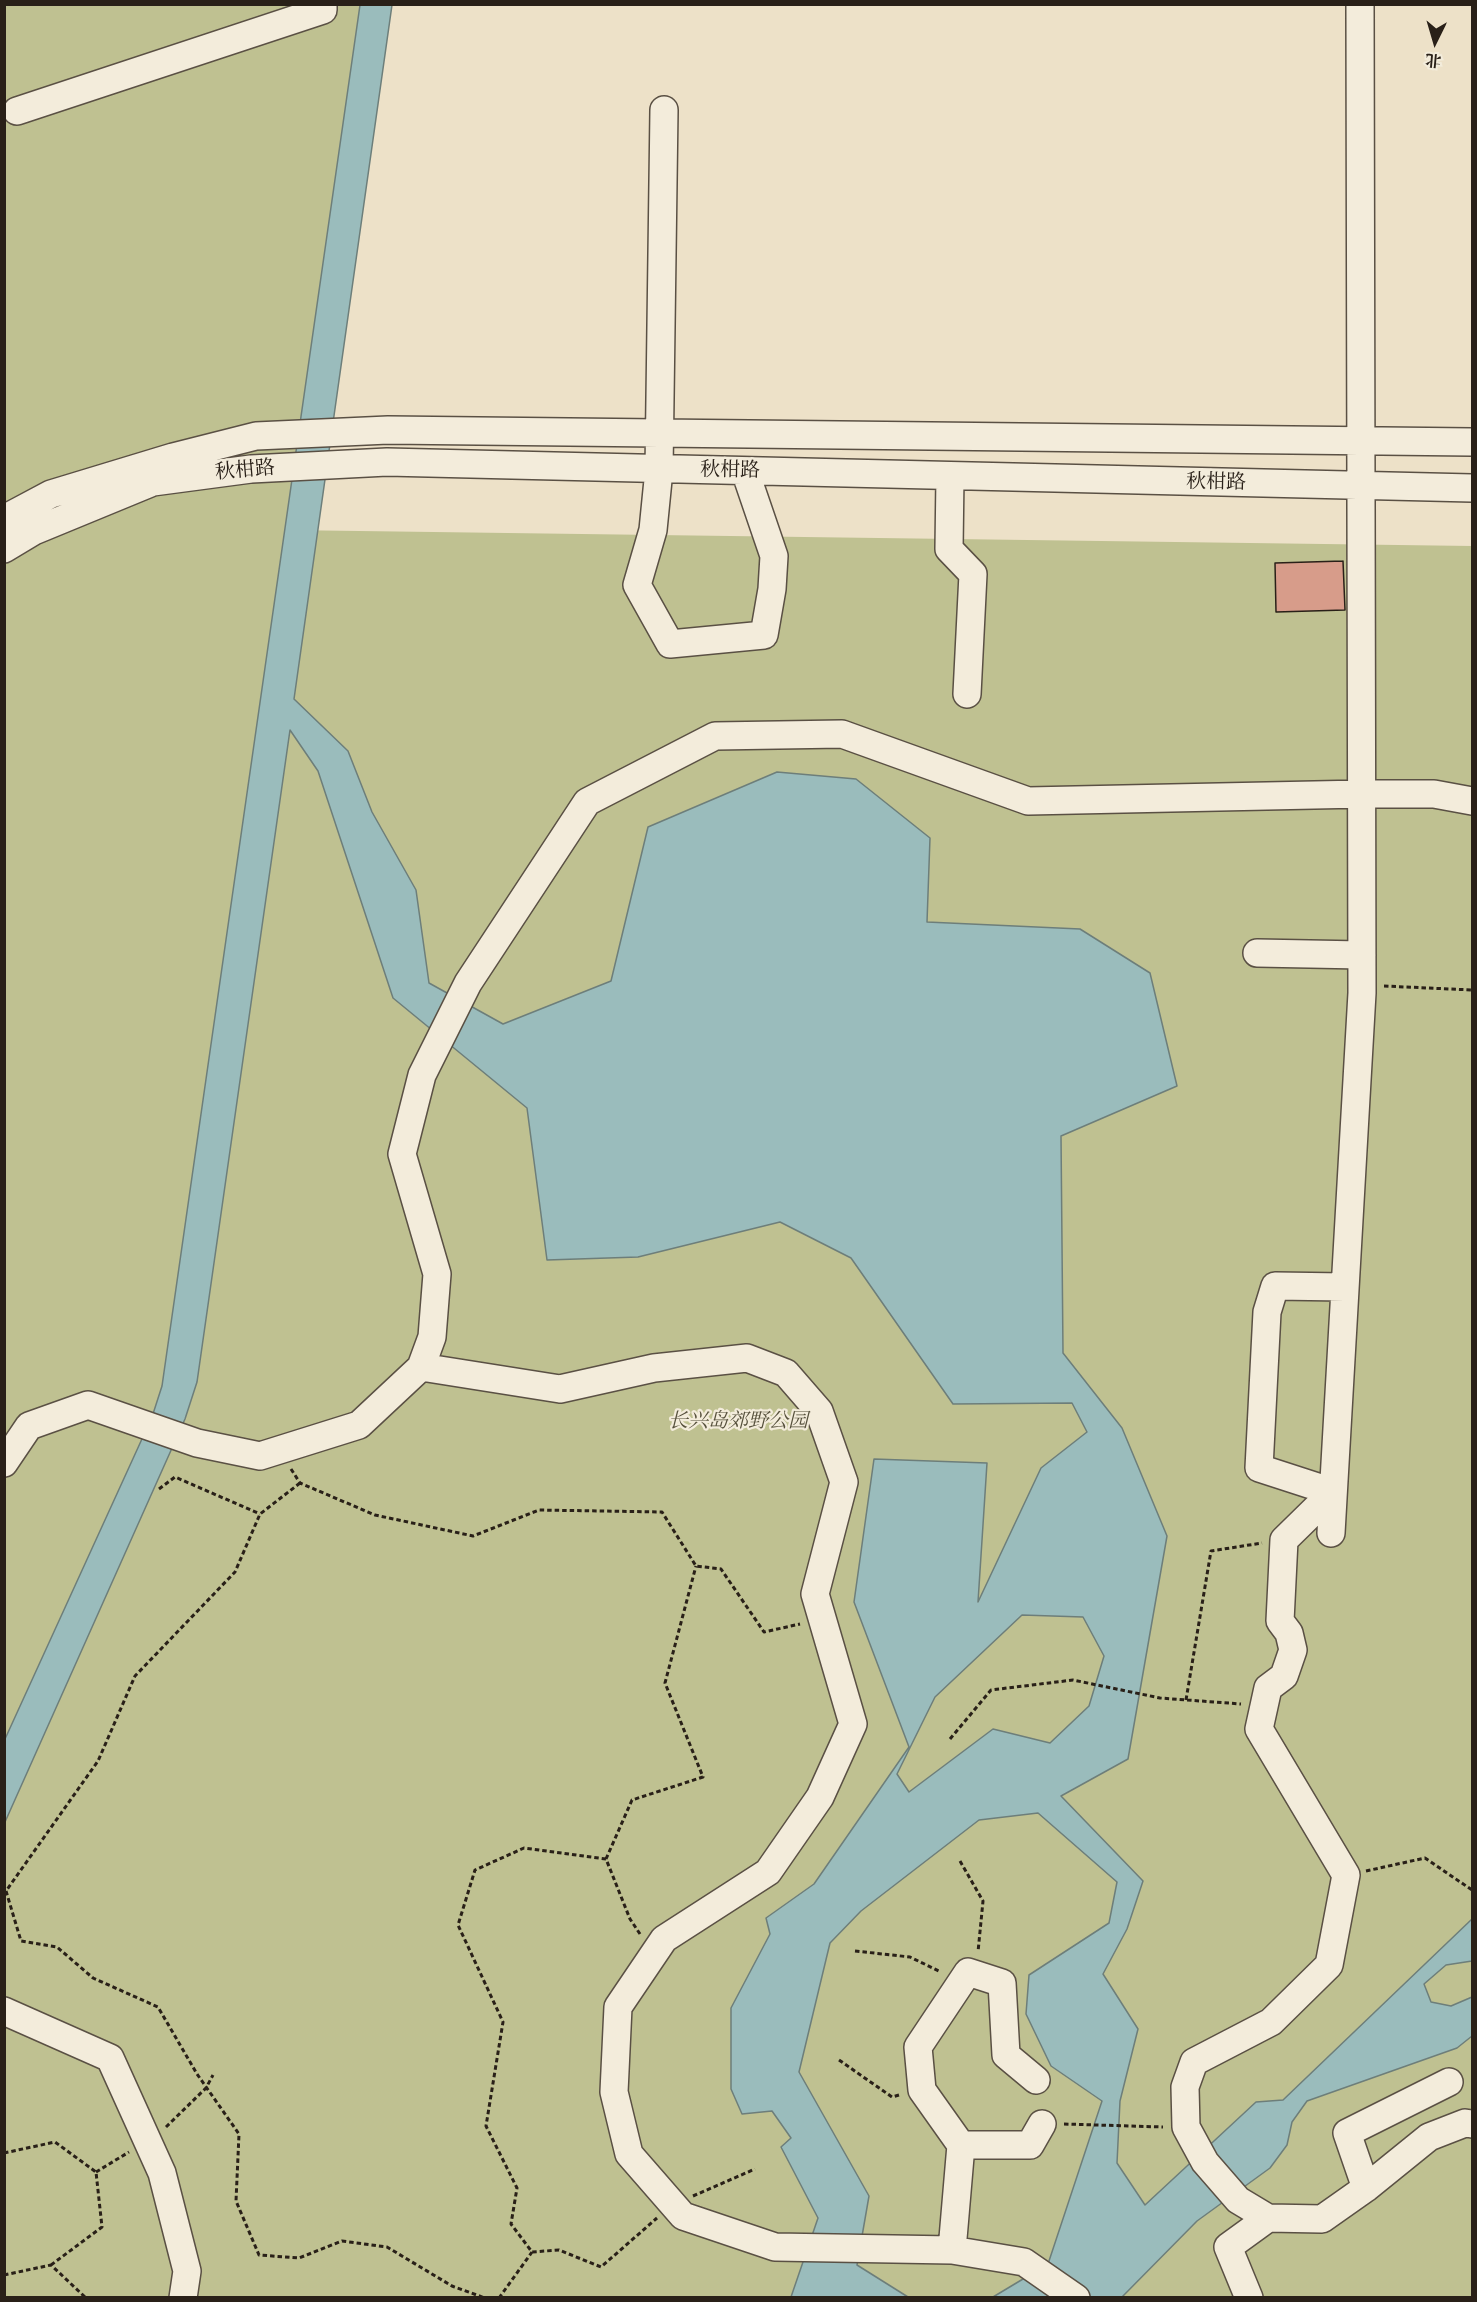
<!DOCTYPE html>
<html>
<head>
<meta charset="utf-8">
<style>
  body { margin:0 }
  #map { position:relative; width:1477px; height:2302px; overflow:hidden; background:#ede1c8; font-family:"IM FELL French Canon","Noto Serif SC",serif }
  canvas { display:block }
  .frame { position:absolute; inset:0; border:6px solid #292018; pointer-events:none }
  .north { position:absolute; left:1405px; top:12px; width:60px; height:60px; -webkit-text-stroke:4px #f3ecdb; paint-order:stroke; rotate:185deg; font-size:16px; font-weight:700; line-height:24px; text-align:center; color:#292018 }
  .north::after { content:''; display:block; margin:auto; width:21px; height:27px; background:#292018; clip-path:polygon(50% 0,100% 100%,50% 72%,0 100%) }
</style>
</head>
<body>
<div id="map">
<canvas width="1477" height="2302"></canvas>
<div class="frame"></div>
<div class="north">北</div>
</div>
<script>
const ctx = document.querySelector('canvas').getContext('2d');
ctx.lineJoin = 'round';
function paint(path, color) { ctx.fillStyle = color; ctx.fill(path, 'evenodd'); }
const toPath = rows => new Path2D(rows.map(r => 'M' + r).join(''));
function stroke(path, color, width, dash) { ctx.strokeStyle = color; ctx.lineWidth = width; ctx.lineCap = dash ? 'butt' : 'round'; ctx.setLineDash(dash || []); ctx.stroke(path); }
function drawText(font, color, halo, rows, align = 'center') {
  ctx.font = font + ' "IM FELL French Canon","Noto Serif SC",serif'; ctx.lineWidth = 4.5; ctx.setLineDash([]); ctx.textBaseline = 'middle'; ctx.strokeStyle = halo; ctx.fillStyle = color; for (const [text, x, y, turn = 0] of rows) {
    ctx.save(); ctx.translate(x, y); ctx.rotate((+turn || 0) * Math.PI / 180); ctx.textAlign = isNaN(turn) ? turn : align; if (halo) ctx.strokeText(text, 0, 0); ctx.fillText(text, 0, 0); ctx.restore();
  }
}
paint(toPath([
  [5,5,360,5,285,530,1472,546,1472,2297,5,2298]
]), '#bfc191');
const water = toPath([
  [360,5,392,5,294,699,348,751,372,812,416,890,429,983,503,1024,611,981,648,827,777,772,856,779,930,838,927,922,1080,929,1150,973,1177,1086,1061,1136,1063,1353,1122,1428,1167,1536,1128,1759,1061,1796,1143,1881,1127,1929,1103,1974,1138,2029,1120,2101,1117,2163,1145,2205,1256,2102,1283,2100,1472,1919,1472,1961,1446,1965,1424,1984,1431,2002,1451,2006,1472,1997,1472,2036,1457,2048,1307,2101,1292,2122,1287,2145,1270,2168,1197,2221,1122,2297,993,2297,1048,2264,1102,2101,1051,2066,1026,2014,1029,1975,1109,1923,1117,1882,1038,1813,979,1820,861,1911,830,1943,799,2072,869,2196,857,2265,908,2297,791,2297,818,2218,781,2147,791,2138,772,2111,742,2114,731,2089,731,2008,770,1934,766,1918,814,1884,909,1747,854,1602,874,1459,987,1463,978,1602,1041,1468,1087,1432,1072,1403,953,1404,851,1258,780,1222,638,1257,547,1260,527,1108,393,998,318,771,290,730,197,1382,185,1419,5,1822,5,1739,152,1417,162,1386,360,5],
  [1022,1615,1083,1617,1104,1656,1089,1706,1050,1743,993,1729,909,1792,897,1774,935,1697,1022,1615]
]);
paint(water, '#9abcbc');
stroke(water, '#6d7e7a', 1.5);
const building = toPath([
  [1343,561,1345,610,1276,612,1275,563,1343,561]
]);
paint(building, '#d79c8a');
stroke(building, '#292018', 1.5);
const minor = toPath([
  [664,110,659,470,653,530,637,585,670,644,764,635,772,589,774,556,745,471],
  [17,111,323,10,323,4],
  [950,476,949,549,973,574,967,694],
  [4,519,51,494,173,457,256,436,388,430,1472,442],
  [4,549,34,531,153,482,251,469,387,462,1472,488],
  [1257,953,1362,955],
  [1345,1287,1275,1286,1267,1312,1259,1468,1333,1492,1284,1540,1280,1621,1289,1633,1293,1650,1284,1676,1268,1688,1259,1729,1346,1875,1329,1965,1271,2022,1194,2062,1185,2087,1186,2127,1205,2162,1238,2200,1268,2218,1322,2219,1366,2188,1429,2137,1465,2123,1472,2124],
  [421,1367,560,1389,654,1368,747,1358,786,1373,819,1411,844,1482,815,1594,853,1724,820,1797,768,1872,664,1939,618,2007,614,2092,629,2154,683,2216,775,2247,952,2250,1024,2262,1076,2298],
  [4,1463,29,1426,88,1405,197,1443,260,1456,359,1425,421,1367,432,1337,437,1274,402,1154,422,1075,468,983,587,802,715,736,842,734,1028,801,1362,794,1434,794,1472,801],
  [1331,1533,1362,993,1360,4],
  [4,2011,110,2058,162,2173,187,2271,183,2298],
  [1036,2080,1006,2055,1002,1983,968,1972,918,2047,922,2090,961,2145,1030,2145,1042,2124],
  [1366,2188,1347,2133,1449,2082],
  [952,2250,961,2145],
  [1249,2298,1228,2247,1268,2218]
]);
stroke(minor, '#5a5044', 30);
stroke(toPath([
  [1384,986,1472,990],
  [291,1469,300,1483,375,1515,473,1536,539,1510,662,1512,696,1566,721,1569,764,1632,800,1624],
  [300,1483,260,1514,235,1572,135,1676,98,1761,6,1891,21,1941,57,1947,93,1978,158,2007,197,2074,239,2134,236,2201,259,2255,299,2258,342,2241,387,2247,452,2286,485,2298],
  [159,1489,175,1477,260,1514],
  [1186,1700,1211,1551,1262,1543],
  [950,1739,991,1690,1073,1680,1160,1698,1241,1704],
  [606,1859,632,1800,703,1777,665,1683,696,1566],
  [960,1861,983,1901,978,1952],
  [1366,1871,1425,1858,1472,1890],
  [640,1934,630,1919,606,1859,524,1848,475,1870,458,1925,503,2022,486,2126,517,2188,511,2224,532,2252,559,2250,601,2267,657,2218],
  [855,1951,910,1957,941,1972],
  [839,2060,892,2097,899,2095],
  [1064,2124,1163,2127],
  [166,2127,206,2088,213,2075],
  [4,2153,55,2142,96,2172,102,2227,51,2265],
  [96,2172,129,2152],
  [693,2196,755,2169],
  [4,2275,51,2265,86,2298],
  [499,2298,532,2252]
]), '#292018', 3, [4.5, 3]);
stroke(minor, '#f3ecdb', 27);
drawText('20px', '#292018', '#f3ecdb', [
  ["秋柑路",245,471,-5],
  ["秋柑路",730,471,1],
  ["秋柑路",1216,483,1]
]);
drawText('italic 20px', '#56503c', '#f3ecdb', [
  ["长兴岛郊野公园",738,1422]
]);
</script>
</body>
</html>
